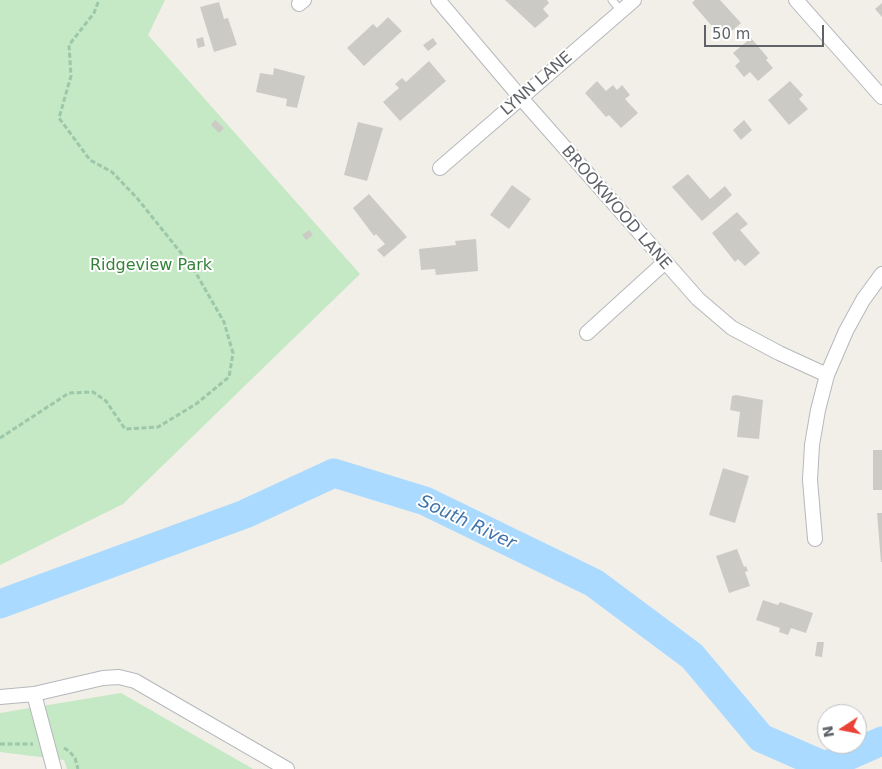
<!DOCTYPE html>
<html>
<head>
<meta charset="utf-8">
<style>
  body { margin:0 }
  #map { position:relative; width:882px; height:769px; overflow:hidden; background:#f1efe8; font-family:"DejaVu Sans",sans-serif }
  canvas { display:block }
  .north { position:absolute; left:817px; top:704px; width:50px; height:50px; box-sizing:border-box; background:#fff; border:1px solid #bfc1c3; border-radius:50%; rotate:259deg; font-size:14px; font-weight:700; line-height:20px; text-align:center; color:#5f6368 }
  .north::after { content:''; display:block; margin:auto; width:18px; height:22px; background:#ea4335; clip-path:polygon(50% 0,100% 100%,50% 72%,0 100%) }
  .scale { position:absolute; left:704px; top:25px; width:120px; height:22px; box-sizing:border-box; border:2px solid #5f6368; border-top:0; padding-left:6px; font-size:15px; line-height:18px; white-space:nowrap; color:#5f6368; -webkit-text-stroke:4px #fff; paint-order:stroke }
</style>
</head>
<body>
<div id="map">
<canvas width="882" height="769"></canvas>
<div class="north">N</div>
<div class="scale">50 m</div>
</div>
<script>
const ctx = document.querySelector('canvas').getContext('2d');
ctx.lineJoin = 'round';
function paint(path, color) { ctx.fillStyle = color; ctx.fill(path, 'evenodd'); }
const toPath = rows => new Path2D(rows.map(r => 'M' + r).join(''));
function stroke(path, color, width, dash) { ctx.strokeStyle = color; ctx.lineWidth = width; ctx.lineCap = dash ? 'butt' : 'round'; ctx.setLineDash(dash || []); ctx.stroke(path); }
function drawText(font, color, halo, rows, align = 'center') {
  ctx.font = font + ' "DejaVu Sans",sans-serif'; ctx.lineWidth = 4; ctx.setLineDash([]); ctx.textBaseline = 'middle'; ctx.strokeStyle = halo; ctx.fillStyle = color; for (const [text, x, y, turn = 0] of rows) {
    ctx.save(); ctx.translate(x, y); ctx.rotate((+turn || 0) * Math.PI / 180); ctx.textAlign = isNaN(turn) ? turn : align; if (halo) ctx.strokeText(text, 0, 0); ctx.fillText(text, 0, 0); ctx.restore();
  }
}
paint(toPath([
  [0,0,165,0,148,35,360,274,123,504,0,565],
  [121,693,253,769,67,769,64,760,0,752,0,713]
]), '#c5e8c5');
stroke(toPath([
  [0,604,245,514,334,473,425,501,594,583,692,656,761,738,825,766,882,741]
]), '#aadaff', 29);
paint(toPath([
  [505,0,547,0,549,3,543,9,549,16,535,28],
  [695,0,720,0,741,23,723,39,692,3],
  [219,2,224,19,228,18,237,45,214,52,200,7],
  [882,3,882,17,875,9],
  [388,17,402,31,364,66,347,48,373,24,377,28],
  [203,37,205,46,198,48,196,39],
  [433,38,437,44,428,51,423,45],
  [751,38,768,58,766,60,773,68,758,81,750,72,744,77,735,66,740,61,733,53],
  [429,61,446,81,400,121,383,102,399,88,395,84,402,78,406,82],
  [274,68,305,76,297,108,286,106,287,99,256,92,260,73,273,75],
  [597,81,606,91,613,85,617,90,622,85,630,95,625,99,638,113,621,128,609,115,606,117,585,93],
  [790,81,803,95,799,99,808,109,789,125,768,100],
  [215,120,224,128,219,133,211,125],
  [744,120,752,130,741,140,733,130],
  [358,122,383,128,367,181,344,175],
  [688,174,710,199,725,186,732,195,702,221,672,187],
  [512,185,531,199,509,229,490,215],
  [369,194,407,237,384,257,377,250,385,244,376,234,374,236,353,208],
  [737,212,748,224,740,230,760,253,745,266,738,259,735,262,712,233],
  [309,230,313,235,306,240,302,235],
  [476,239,478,271,436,275,435,269,421,270,419,249,456,245,455,241],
  [736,395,763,400,759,439,737,437,740,412,730,410,732,396],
  [873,450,882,450,882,490,873,490],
  [723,468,749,476,735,523,709,515],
  [877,513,882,513,882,562,881,562],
  [737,549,744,567,746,566,748,571,745,572,750,586,729,593,716,556],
  [763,600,778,605,780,602,813,613,806,633,791,628,788,635,779,632,780,628,756,620],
  [817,642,824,642,822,657,815,656]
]), '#cccac5');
const lane = toPath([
  [612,0,621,11]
]);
const street = toPath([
  [438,0,521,98,698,299,732,328,779,353,827,375],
  [796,0,882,97],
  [299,4,304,0],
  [440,168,634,0],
  [587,333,664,263],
  [815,539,810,480,812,445,818,410,827,375,846,331,863,300,882,274],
  [34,694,54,769],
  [0,697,34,694,103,678,119,677,135,681,287,769]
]);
stroke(lane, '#b5b8bc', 9);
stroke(street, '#b5b8bc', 16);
stroke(toPath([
  [0,438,69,393,93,392,106,401,125,429,158,427,196,404,229,377,233,353,224,322,193,268,137,198,112,172,90,160,59,118,71,76,69,45,94,13,99,0],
  [0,744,33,744],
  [64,748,69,751,75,758,78,769]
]), '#9cc7a9', 3, [5, 2.5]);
stroke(lane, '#fff', 7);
stroke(street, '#fff', 14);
drawText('16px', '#5f6368', '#fff', [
  ["LYNN LANE",537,84,-41],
  ["BROOKWOOD LANE",616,208,49]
]);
drawText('16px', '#348238', '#fff', [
  ["Ridgeview Park",151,266]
]);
drawText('italic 18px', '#4174aa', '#fff', [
  ["South River",467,523,25]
]);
</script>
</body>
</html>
